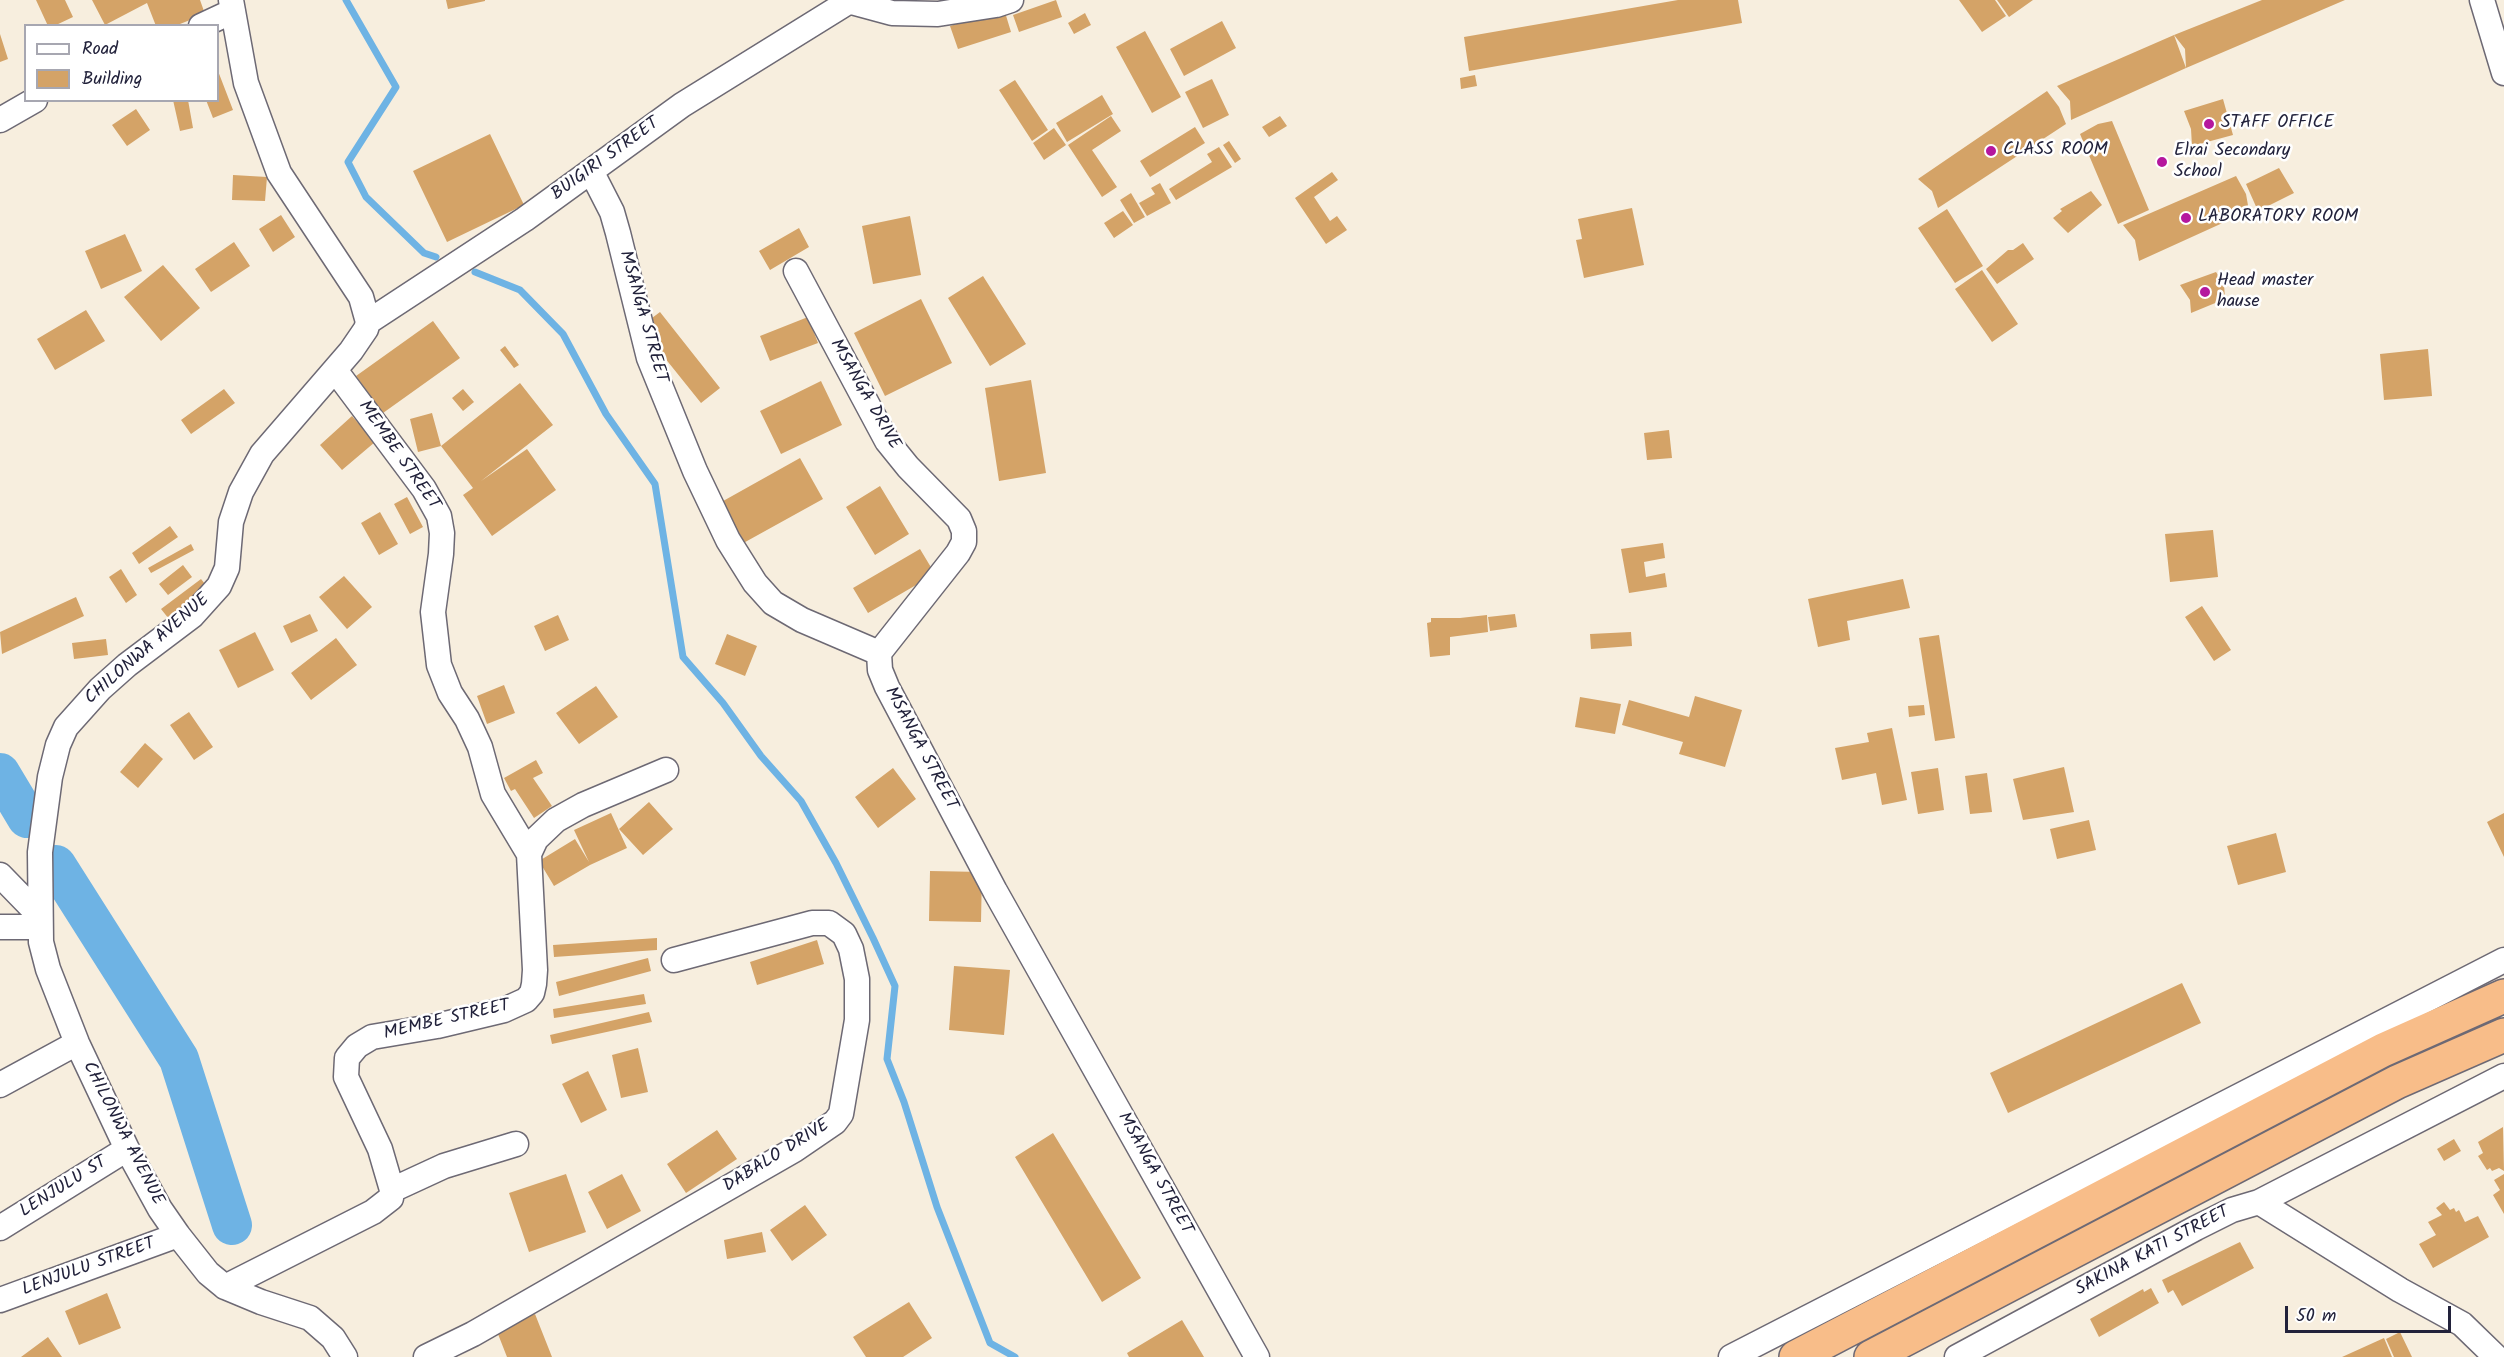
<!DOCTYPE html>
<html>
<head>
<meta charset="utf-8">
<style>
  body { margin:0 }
  #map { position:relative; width:2504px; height:1357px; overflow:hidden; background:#f7eede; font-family:Kalam,sans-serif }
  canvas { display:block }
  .legend { position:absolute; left:24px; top:24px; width:195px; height:78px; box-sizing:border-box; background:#fff; border:2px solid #a7a7b1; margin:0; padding:8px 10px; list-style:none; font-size:18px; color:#22223b }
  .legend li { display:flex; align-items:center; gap:12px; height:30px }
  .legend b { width:30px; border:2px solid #a7a7b1 }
  .scale { position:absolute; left:2285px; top:1306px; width:166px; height:27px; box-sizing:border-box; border:3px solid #22223b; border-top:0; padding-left:8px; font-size:18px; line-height:21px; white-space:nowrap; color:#22223b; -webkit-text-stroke:4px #fff; paint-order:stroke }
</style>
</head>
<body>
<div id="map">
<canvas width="2504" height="1357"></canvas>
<ul class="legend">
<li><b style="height:8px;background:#fff"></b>Road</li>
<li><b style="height:16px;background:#d4a367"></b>Building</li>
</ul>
<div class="scale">50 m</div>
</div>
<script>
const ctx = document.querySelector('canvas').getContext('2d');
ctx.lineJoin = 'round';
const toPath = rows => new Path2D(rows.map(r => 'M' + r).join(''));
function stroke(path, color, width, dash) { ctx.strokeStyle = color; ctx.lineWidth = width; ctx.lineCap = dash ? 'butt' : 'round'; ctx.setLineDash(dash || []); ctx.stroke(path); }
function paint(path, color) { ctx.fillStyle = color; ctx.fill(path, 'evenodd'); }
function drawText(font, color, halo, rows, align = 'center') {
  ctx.font = font + ' Kalam,sans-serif'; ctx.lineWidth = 5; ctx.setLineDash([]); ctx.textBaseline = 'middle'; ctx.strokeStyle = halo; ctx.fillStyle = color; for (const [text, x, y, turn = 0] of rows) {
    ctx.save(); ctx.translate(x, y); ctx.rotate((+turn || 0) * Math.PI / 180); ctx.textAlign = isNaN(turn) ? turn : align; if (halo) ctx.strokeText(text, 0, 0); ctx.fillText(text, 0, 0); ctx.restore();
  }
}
stroke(toPath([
  [346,0,396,87,348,162,366,197,424,253,436,257],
  [475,272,520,290,563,334,606,414,655,484,683,657,723,703,761,756,801,801,836,863,873,938,895,986,887,1059,904,1102,937,1207,990,1343,1015,1357]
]), '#6eb3e4', 7);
stroke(toPath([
  [0,773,27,818],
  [56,865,179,1059,232,1225]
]), '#6eb3e4', 40);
paint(toPath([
  [36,0,65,0,73,17,54,26,48,26],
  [92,0,200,0,205,14,175,26,156,26,147,3,105,25],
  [446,0,485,0,485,1,448,9],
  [1056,0,1062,17,1019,32,1013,15],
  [1678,0,1738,0,1742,23,1469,71,1464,37],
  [1959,0,1995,0,2006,16,1982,32],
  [1997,0,2033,0,2009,17],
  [2262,0,2345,0,2186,68,2071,120,2070,101,2057,86,2174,35,2186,68,2185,49,2174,35],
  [1004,9,1011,32,958,49,950,26],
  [1085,13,1091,25,1074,34,1068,23],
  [1222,21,1236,48,1184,76,1170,49],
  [1145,31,1181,97,1152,113,1116,47],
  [0,34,8,59,0,62],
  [218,71,233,110,213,118,206,100,218,100],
  [1475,75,1477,86,1461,89,1460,78],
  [1212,79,1229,115,1203,128,1185,92],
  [1015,80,1048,130,1032,141,999,90],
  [2047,91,2059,107,2066,124,1938,208,1932,191,1918,179],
  [1102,95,1113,114,1067,142,1056,123],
  [2223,99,2233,135,2192,146,2191,129,2184,111],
  [173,100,188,100,193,128,180,131],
  [136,109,150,130,127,146,112,125],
  [1111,116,1121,131,1092,150,1117,187,1102,197,1068,145],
  [1280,116,1287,126,1269,137,1262,127],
  [2112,121,2149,210,2118,224,2080,134,2098,124],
  [1195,127,1205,143,1150,177,1140,161],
  [1054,128,1066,145,1044,160,1033,143],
  [490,134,524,205,447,242,413,171],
  [1229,141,1241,159,1235,163,1223,145],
  [1219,147,1232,167,1176,200,1169,189,1212,162,1207,154],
  [2279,168,2294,193,2258,211,2246,184],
  [1332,172,1338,180,1314,197,1330,221,1337,216,1347,230,1326,244,1295,198],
  [233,175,267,177,265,201,232,200],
  [2236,176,2246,194,2249,211,2139,261,2135,240,2123,225],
  [1160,183,1171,203,1147,216,1139,203,1155,194,1151,188],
  [2091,191,2102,205,2068,233,2053,218,2062,211,2060,209],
  [1131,193,1145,217,1134,223,1120,200],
  [1632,208,1644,265,1584,278,1576,240,1582,239,1578,219],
  [1947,209,1983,266,1955,283,1918,228],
  [1123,211,1133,225,1114,238,1104,223],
  [281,215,295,237,273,252,259,229],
  [910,216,921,275,873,284,862,226],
  [799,228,809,247,770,270,759,251],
  [125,234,142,271,101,289,85,251],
  [234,242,250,266,211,292,195,269],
  [2023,243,2034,259,1997,284,1986,269,2008,250,2013,250],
  [163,265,200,308,161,341,124,297],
  [1982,270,2018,324,1992,342,1955,289],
  [2216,272,2224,284,2225,299,2191,313,2190,300,2180,285],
  [983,276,1026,344,990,366,948,298],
  [921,299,952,363,885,396,854,333],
  [86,310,105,341,55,370,37,339],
  [660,312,720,388,701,403,640,327],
  [808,317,818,343,770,361,760,336],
  [433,321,460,358,383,413,356,376],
  [505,346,519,365,514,368,500,350],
  [2428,349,2432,396,2384,400,2380,354],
  [1031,380,1046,473,999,481,985,388],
  [821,381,842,425,781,454,760,411],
  [520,383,553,425,481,481,527,449,556,490,492,536,463,495,473,488,441,446],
  [224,389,235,403,191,434,181,420],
  [463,389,474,402,463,411,452,398],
  [432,413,441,446,418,452,410,419],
  [352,416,375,442,342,470,320,445],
  [1669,430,1672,458,1647,460,1644,433],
  [800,458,823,499,738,546,716,505],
  [880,486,909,534,875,555,846,507],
  [407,497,423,527,410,534,394,504],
  [380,512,398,544,379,555,361,523],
  [170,526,178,537,139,564,132,553],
  [2213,530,2218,577,2170,582,2165,534],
  [1663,543,1665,558,1644,562,1646,577,1665,573,1667,587,1629,593,1621,549],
  [191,544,194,550,151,573,148,568],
  [920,549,935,574,868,613,853,588],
  [183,565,192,577,168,595,159,584],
  [121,569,137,595,126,603,109,577],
  [344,576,372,607,347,629,319,597],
  [201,579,209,589,169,619,161,609],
  [1903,579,1910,608,1847,621,1850,640,1818,647,1808,599],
  [76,597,84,616,2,654,0,632],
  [2202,606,2231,650,2214,661,2185,617],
  [310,614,318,631,291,643,283,626],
  [1515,614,1517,627,1490,631,1488,617],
  [558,615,569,640,545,651,534,626],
  [1487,615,1488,632,1450,637,1450,655,1430,657,1427,623,1431,622,1431,618,1460,618],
  [255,632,274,670,238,688,219,650],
  [1631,632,1632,646,1591,649,1590,634],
  [727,634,757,646,745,676,715,664],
  [1939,635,1955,738,1935,741,1919,638],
  [336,638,357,665,311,700,291,673],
  [106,639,108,655,74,659,72,643],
  [504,685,515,713,487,724,477,696],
  [596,686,618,717,579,744,556,713],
  [1695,696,1742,710,1725,767,1679,754,1683,742,1622,725,1629,700,1689,717],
  [1580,697,1621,704,1615,734,1575,727],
  [1924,705,1925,715,1909,717,1908,706],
  [189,712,213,747,194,760,170,725],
  [1892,728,1907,800,1882,805,1876,773,1842,780,1835,748,1869,742,1867,733],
  [145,743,163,759,138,788,120,772],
  [536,760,543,773,533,778,552,806,534,818,515,789,511,791,504,778],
  [2064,767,2074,812,2023,820,2013,779],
  [893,768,916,799,878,828,855,797],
  [1938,768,1944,810,1918,814,1911,772],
  [1987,773,1992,812,1970,814,1965,776],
  [649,802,673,829,643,855,619,829],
  [611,813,627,848,590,865,554,886,539,861,575,839,589,862,574,830],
  [2504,813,2504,857,2487,822],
  [2089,820,2096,850,2057,859,2050,829],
  [2276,833,2286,872,2238,885,2227,846],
  [930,871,982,872,981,922,929,921],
  [657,938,657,950,554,957,553,945],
  [817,940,824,964,757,985,750,962],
  [648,958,651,971,559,996,556,982],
  [954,966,1010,970,1004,1035,949,1030],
  [2182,983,2201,1023,2008,1113,1990,1073],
  [644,994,646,1004,554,1018,553,1009],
  [649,1012,652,1022,552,1044,550,1035],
  [638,1048,648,1092,621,1098,612,1055],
  [588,1071,607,1110,581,1123,562,1084],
  [2503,1127,2504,1171,2499,1168,2492,1171,2490,1168,2487,1170,2478,1156,2483,1153,2478,1142],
  [717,1130,737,1159,686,1193,667,1164],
  [1053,1133,1141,1278,1102,1302,1015,1157],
  [2454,1139,2461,1151,2444,1161,2437,1149],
  [566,1174,586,1232,529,1252,509,1193],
  [622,1174,641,1211,607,1229,588,1192],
  [2504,1174,2504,1214,2493,1195,2500,1190,2494,1180],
  [2444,1202,2450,1210,2454,1208,2456,1212,2459,1210,2465,1222,2478,1216,2489,1237,2433,1268,2419,1244,2436,1235,2428,1222,2442,1215,2436,1208],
  [805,1205,827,1235,792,1261,770,1230],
  [762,1232,766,1252,727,1259,724,1240],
  [2240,1242,2254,1268,2182,1306,2173,1290,2168,1293,2162,1280],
  [2151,1288,2159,1303,2099,1337,2090,1319,2143,1289,2144,1292],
  [107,1293,121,1328,79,1345,65,1311],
  [909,1302,932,1338,903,1357,866,1357,853,1337],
  [535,1314,552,1357,507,1357,496,1329],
  [1182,1320,1204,1357,1129,1357,1127,1353],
  [2400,1332,2412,1357,2394,1357,2386,1339],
  [48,1337,62,1357,21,1357],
  [2384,1338,2392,1357,2342,1357]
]), '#d4a367');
const minor = toPath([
  [231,0,246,83,279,173,361,297,368,322,366,329,351,351,262,454,241,492,231,522,227,568,219,586,192,616,127,665,100,689,66,727,58,745,50,777,40,852,41,942,48,969,77,1043,127,1149,160,1209,178,1235,208,1273,225,1287,261,1302,310,1318,333,1338,345,1357],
  [844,0,892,13,938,14,996,5,1011,0],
  [2482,0,2504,73],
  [201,26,233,11],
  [0,120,35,100],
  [591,171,612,212,618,233,649,358,695,471,728,540,755,583,773,603,802,620,879,653],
  [796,271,887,441,908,467,959,519,964,531,964,542,958,553,879,653],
  [368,322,525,219,682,105,848,2],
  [879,653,880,670,887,687,995,891,1257,1357],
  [529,854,536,839,556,820,583,805,666,770],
  [0,875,40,916],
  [0,927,40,927],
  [0,1085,77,1043],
  [392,1190,444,1166,516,1144],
  [2259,1202,2504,1076],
  [0,1228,127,1149],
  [225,1287,373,1212,391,1198,392,1190,380,1149,346,1077,347,1058,357,1046,372,1037,437,1026,504,1010,526,1000,532,993,534,984,535,970,529,854,493,794,480,747,467,719,450,693,439,665,433,612,441,554,442,533,439,516,424,489,335,370],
  [0,1300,178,1235],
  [426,1357,473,1334,794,1150,835,1122,841,1114,857,1020,857,979,851,949,844,934,829,923,812,923,674,960],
  [1731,1357,2504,960],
  [1957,1357,2196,1228,2232,1210,2259,1202,2400,1290,2462,1324,2496,1357]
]);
const highway = toPath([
  [1796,1357,2383,1050,2504,996],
  [1871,1357,2397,1082,2504,1035]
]);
stroke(minor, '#6d6974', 27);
stroke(highway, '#6d6974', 36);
stroke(minor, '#fff', 24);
stroke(highway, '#f8bd89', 33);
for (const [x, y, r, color] of [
  [2209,124,6,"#b5179e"],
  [1991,151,6,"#b5179e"],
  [2162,162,6,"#b5179e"],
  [2186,218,6,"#b5179e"],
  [2205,292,6,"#b5179e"]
]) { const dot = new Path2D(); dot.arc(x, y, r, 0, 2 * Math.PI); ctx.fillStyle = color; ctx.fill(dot); stroke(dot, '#fff', 2); }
drawText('18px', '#22223b', '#fff', [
  ["STAFF OFFICE",2221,124],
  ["CLASS ROOM",2003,151],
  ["Elrai Secondary",2174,152],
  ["School",2174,173],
  ["LABORATORY ROOM",2198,218],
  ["Head master",2217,282],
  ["hause",2217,303]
], 'left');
drawText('18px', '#22223b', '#fff', [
  ["BUIGIRI STREET",606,160,-36],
  ["MSANGA STREET",642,317,74],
  ["MSANGA DRIVE",864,395,60],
  ["MEMBE STREET",398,456,55],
  ["CHILONWA AVENUE",148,650,-41],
  ["MSANGA STREET",920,749,62],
  ["MEMBE STREET",447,1021,-13],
  ["CHILONWA AVENUE",122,1134,63],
  ["DABALO DRIVE",777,1157,-32],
  ["MSANGA STREET",1154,1174,61],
  ["LENJULU ST",64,1188,-32],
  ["SAKINA KATI STREET",2153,1252,-28],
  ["LENJULU STREET",89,1268,-20]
]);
</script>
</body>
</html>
